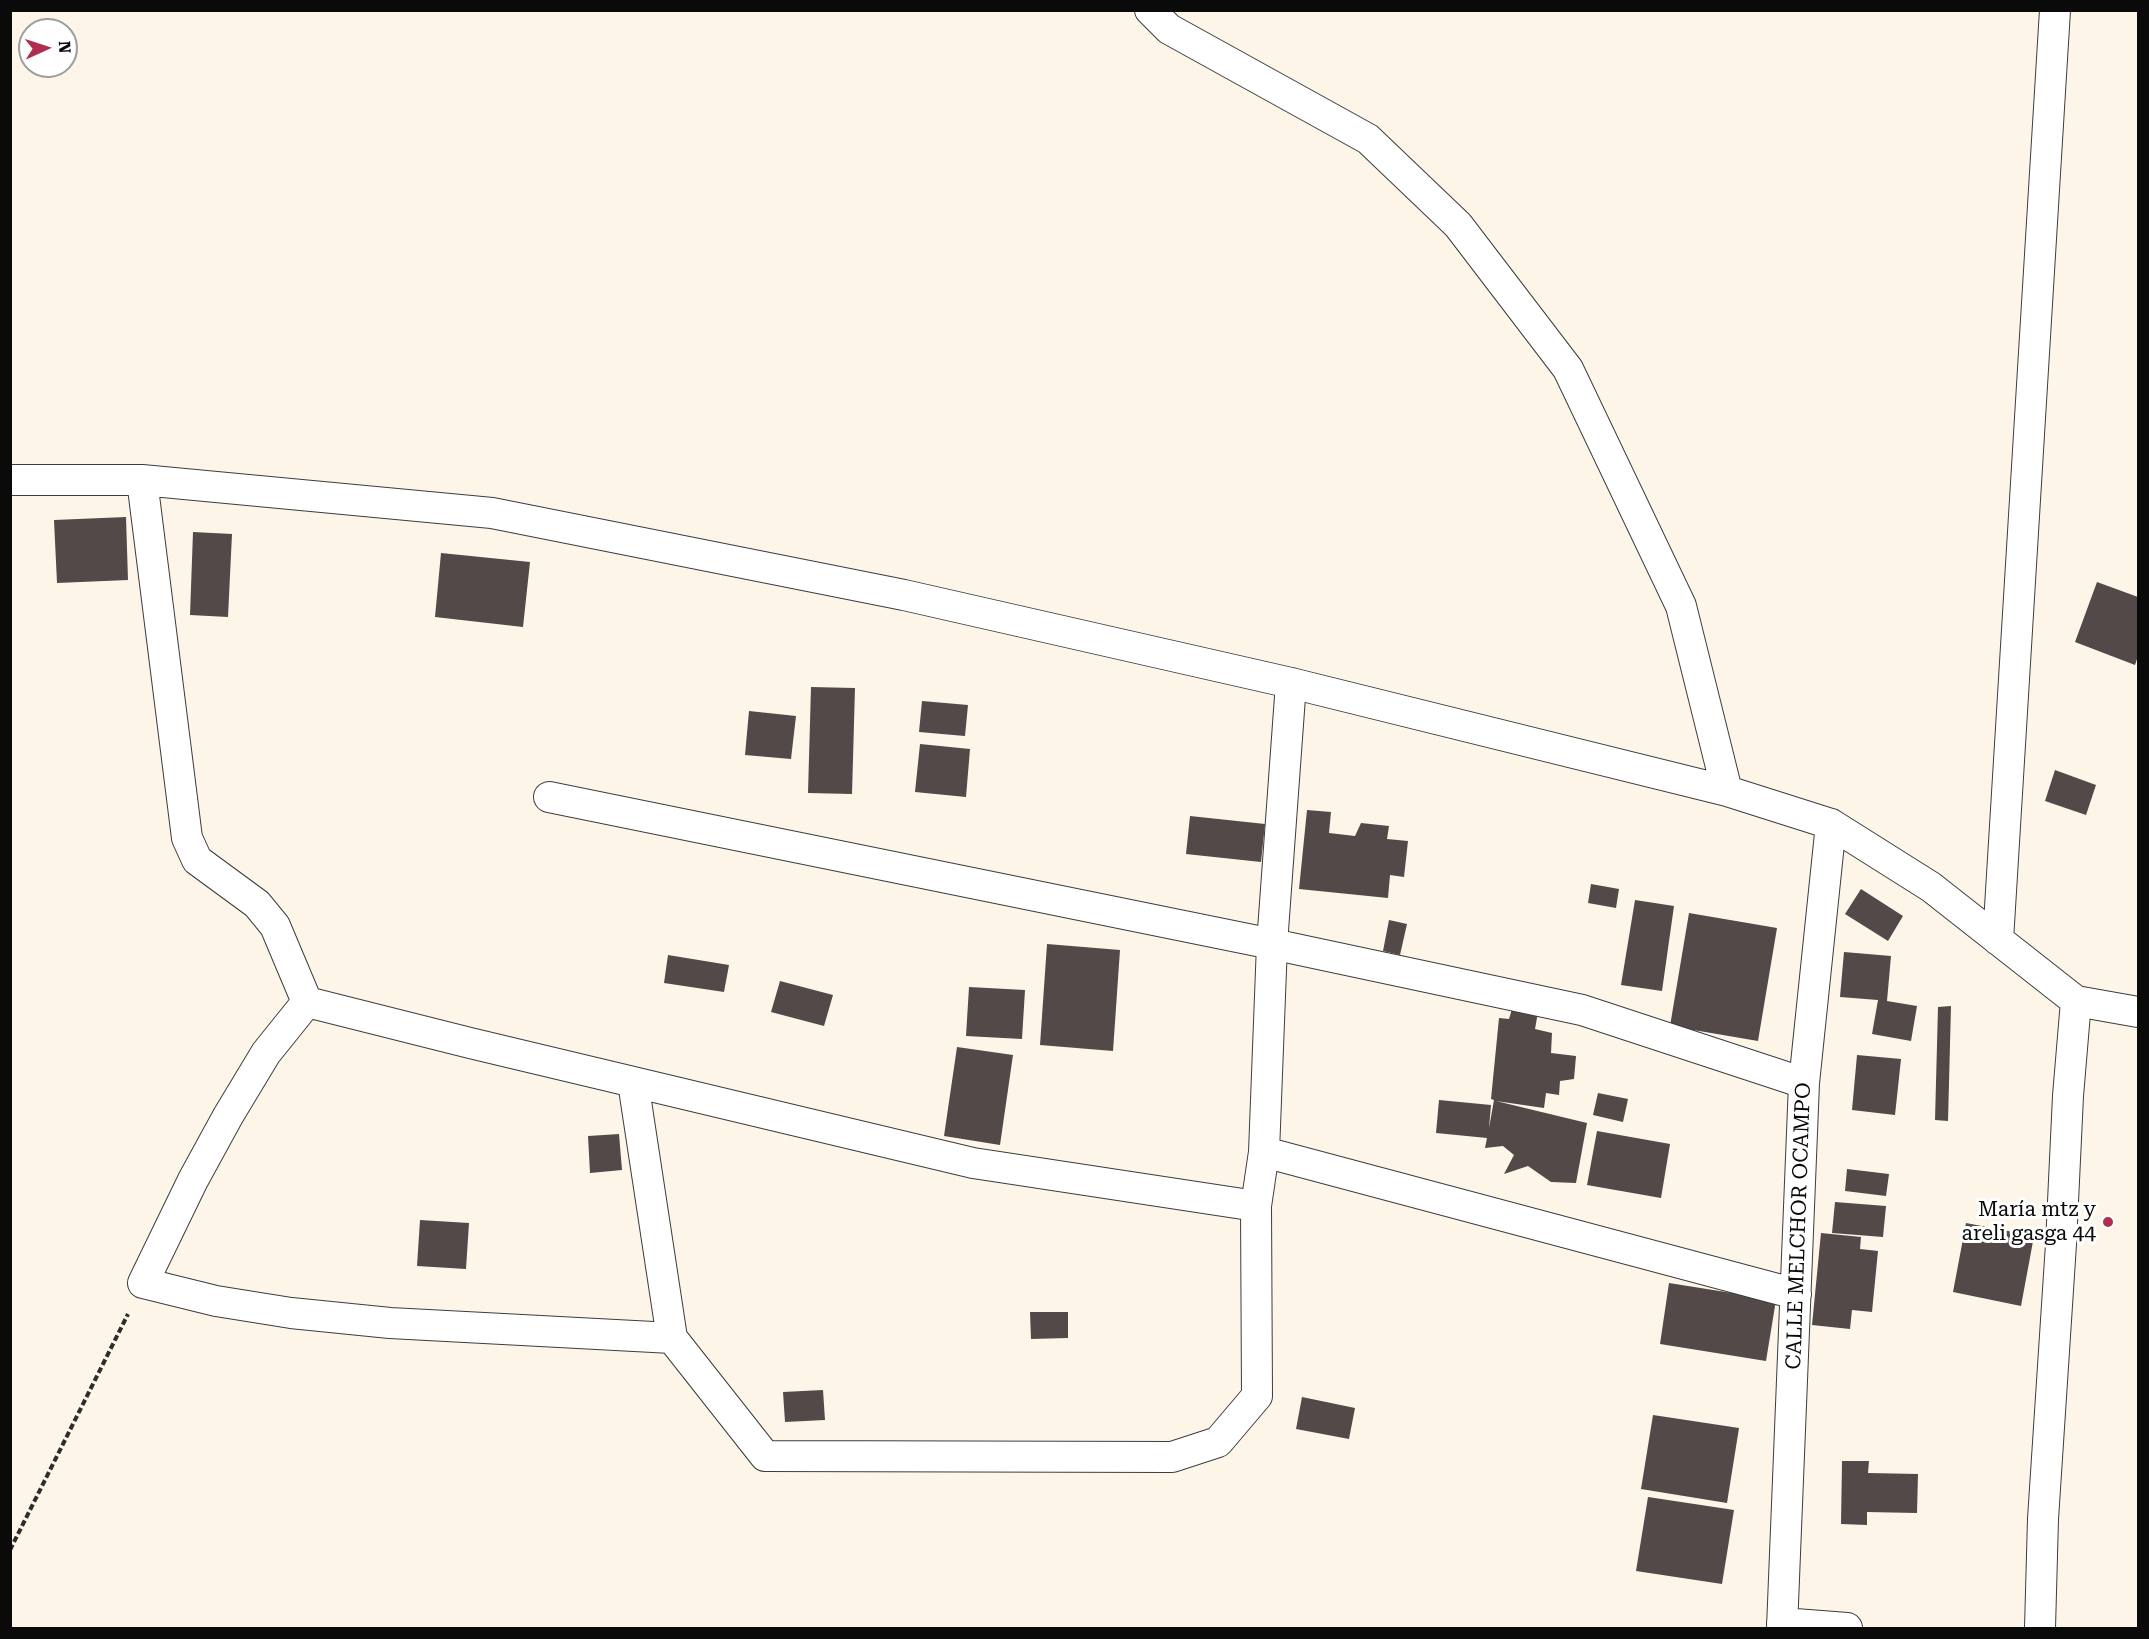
<!DOCTYPE html>
<html>
<head>
<meta charset="utf-8">
<style>
  body { margin:0 }
  #map { position:relative; width:2149px; height:1639px; overflow:hidden; background:#fef5e9; font-family:"Roboto Serif",serif }
  canvas { display:block }
  .frame { position:absolute; inset:0; border:12px solid #0a0a0a; pointer-events:none }
  .north { position:absolute; left:18px; top:18px; width:60px; height:60px; box-sizing:border-box; background:#fff; border:2px solid #9d9d9d; border-radius:50%; rotate:87deg; font-size:16px; font-weight:700; line-height:24px; text-align:center; color:#0a0a0a }
  .north::after { content:''; display:block; margin:auto; width:21px; height:27px; background:#b02d4f; clip-path:polygon(50% 0,100% 100%,50% 72%,0 100%) }
</style>
</head>
<body>
<div id="map">
<canvas width="2149" height="1639"></canvas>
<div class="frame"></div>
<div class="north">N</div>
</div>
<script>
const ctx = document.querySelector('canvas').getContext('2d');
ctx.lineJoin = 'round';
function paint(path, color) { ctx.fillStyle = color; ctx.fill(path, 'evenodd'); }
const toPath = rows => new Path2D(rows.map(r => 'M' + r).join(''));
function stroke(path, color, width, dash) { ctx.strokeStyle = color; ctx.lineWidth = width; ctx.lineCap = dash ? 'butt' : 'round'; ctx.setLineDash(dash || []); ctx.stroke(path); }
function drawText(font, color, halo, rows, align = 'center') {
  ctx.font = font + ' "Roboto Serif",serif'; ctx.lineWidth = 6; ctx.setLineDash([]); ctx.textBaseline = 'middle'; ctx.strokeStyle = halo; ctx.fillStyle = color; for (const [text, x, y, turn = 0] of rows) {
    ctx.save(); ctx.translate(x, y); ctx.rotate((+turn || 0) * Math.PI / 180); ctx.textAlign = isNaN(turn) ? turn : align; if (halo) ctx.strokeText(text, 0, 0); ctx.fillText(text, 0, 0); ctx.restore();
  }
}
paint(toPath([
  [126,517,128,580,57,583,54,520],
  [193,532,232,534,228,617,190,615],
  [441,553,530,562,523,627,435,617],
  [2097,582,2138,597,2138,656,2135,665,2075,642],
  [811,687,855,688,852,794,808,793],
  [922,701,968,705,965,736,919,732],
  [749,711,796,716,791,759,745,755],
  [920,744,970,749,966,797,915,792],
  [2055,770,2096,785,2086,815,2045,801],
  [1307,810,1331,812,1329,833,1355,836,1361,823,1389,826,1387,839,1408,841,1404,877,1390,875,1388,898,1299,889],
  [1190,816,1265,824,1261,862,1186,854],
  [1591,884,1619,889,1616,908,1588,903],
  [1861,889,1903,916,1888,941,1845,914],
  [1635,900,1674,906,1662,991,1621,985],
  [1689,913,1777,928,1758,1041,1670,1026],
  [1389,920,1407,924,1400,955,1383,951],
  [1047,944,1120,950,1113,1051,1040,1045],
  [1844,952,1891,956,1887,1001,1917,1006,1911,1041,1872,1034,1878,1000,1840,997],
  [668,955,729,965,724,992,664,983],
  [780,981,833,995,824,1026,771,1012],
  [969,987,1025,990,1022,1039,966,1036],
  [1951,1006,1948,1121,1935,1120,1938,1007],
  [1512,1009,1538,1012,1535,1029,1552,1033,1551,1053,1576,1056,1574,1079,1560,1081,1559,1095,1546,1093,1544,1108,1496,1101,1587,1123,1576,1183,1551,1182,1528,1166,1504,1174,1514,1155,1503,1146,1485,1148,1487,1138,1436,1133,1439,1100,1491,1105,1489,1128,1494,1100,1491,1099,1499,1018,1509,1019],
  [957,1047,1013,1055,1000,1145,944,1136],
  [1857,1055,1901,1059,1895,1115,1852,1110],
  [1598,1093,1628,1099,1623,1122,1593,1115],
  [1597,1131,1670,1144,1661,1198,1587,1185],
  [619,1134,622,1170,590,1173,588,1136],
  [1847,1169,1889,1174,1886,1196,1845,1191],
  [1835,1202,1886,1206,1883,1237,1832,1233],
  [420,1220,469,1223,466,1269,417,1266],
  [1966,1223,2034,1236,2021,1306,1953,1292],
  [1821,1233,1861,1237,1860,1249,1878,1251,1872,1312,1852,1310,1850,1329,1812,1325],
  [1669,1283,1776,1300,1766,1361,1660,1344],
  [1030,1312,1068,1312,1068,1338,1031,1339],
  [823,1390,825,1420,785,1422,783,1392],
  [1302,1397,1355,1408,1349,1439,1296,1429],
  [1653,1415,1739,1428,1727,1503,1641,1489],
  [1842,1461,1869,1461,1868,1473,1918,1474,1917,1513,1867,1512,1867,1525,1841,1524],
  [1648,1497,1734,1510,1722,1584,1636,1571]
]), '#524948');
const street = toPath([
  [1150,10,1169,29,1368,139,1458,225,1568,369,1681,606,1727,791],
  [10,480,142,480,492,513,904,595,1291,683,1727,791,1831,824,1931,887,2076,1001,2138,1012],
  [142,480,187,838,197,860,257,904,275,926,307,1002,470,1043,973,1163,1256,1206,1264,1152],
  [1291,683,1272,944,1582,1010,1804,1083],
  [549,797,1272,944,1264,1152,1796,1294],
  [1998,940,2055,10],
  [307,1002,266,1053,228,1116,193,1180,143,1283,216,1301,291,1313,390,1323,672,1338],
  [633,1082,672,1338,765,1456,1172,1457,1218,1442,1257,1396,1256,1206],
  [1782,1623,1847,1628],
  [1782,1628,1804,1083,1831,824],
  [2040,1628,2043,1519,2061,1244,2068,1096,2076,1001]
]);
stroke(street, '#3d3d3d', 32);
stroke(toPath([
  [10,1550,128,1314]
]), '#2c2c2c', 4, [6, 3]);
stroke(street, '#fff', 30);
for (const [x, y, r, color] of [
  [2108,1222,6,"#b02d4f"]
]) { const dot = new Path2D(); dot.arc(x, y, r, 0, 2 * Math.PI); ctx.fillStyle = color; ctx.fill(dot); stroke(dot, '#fff', 2); }
drawText('21px', '#0a0a0a', '#fff', [
  ["María mtz y",2096,1210],
  ["areli gasga 44",2096,1234]
], 'right');
drawText('21px', '#0a0a0a', '#fff', [
  ["CALLE MELCHOR OCAMPO",1799,1226,-88]
]);
</script>
</body>
</html>
